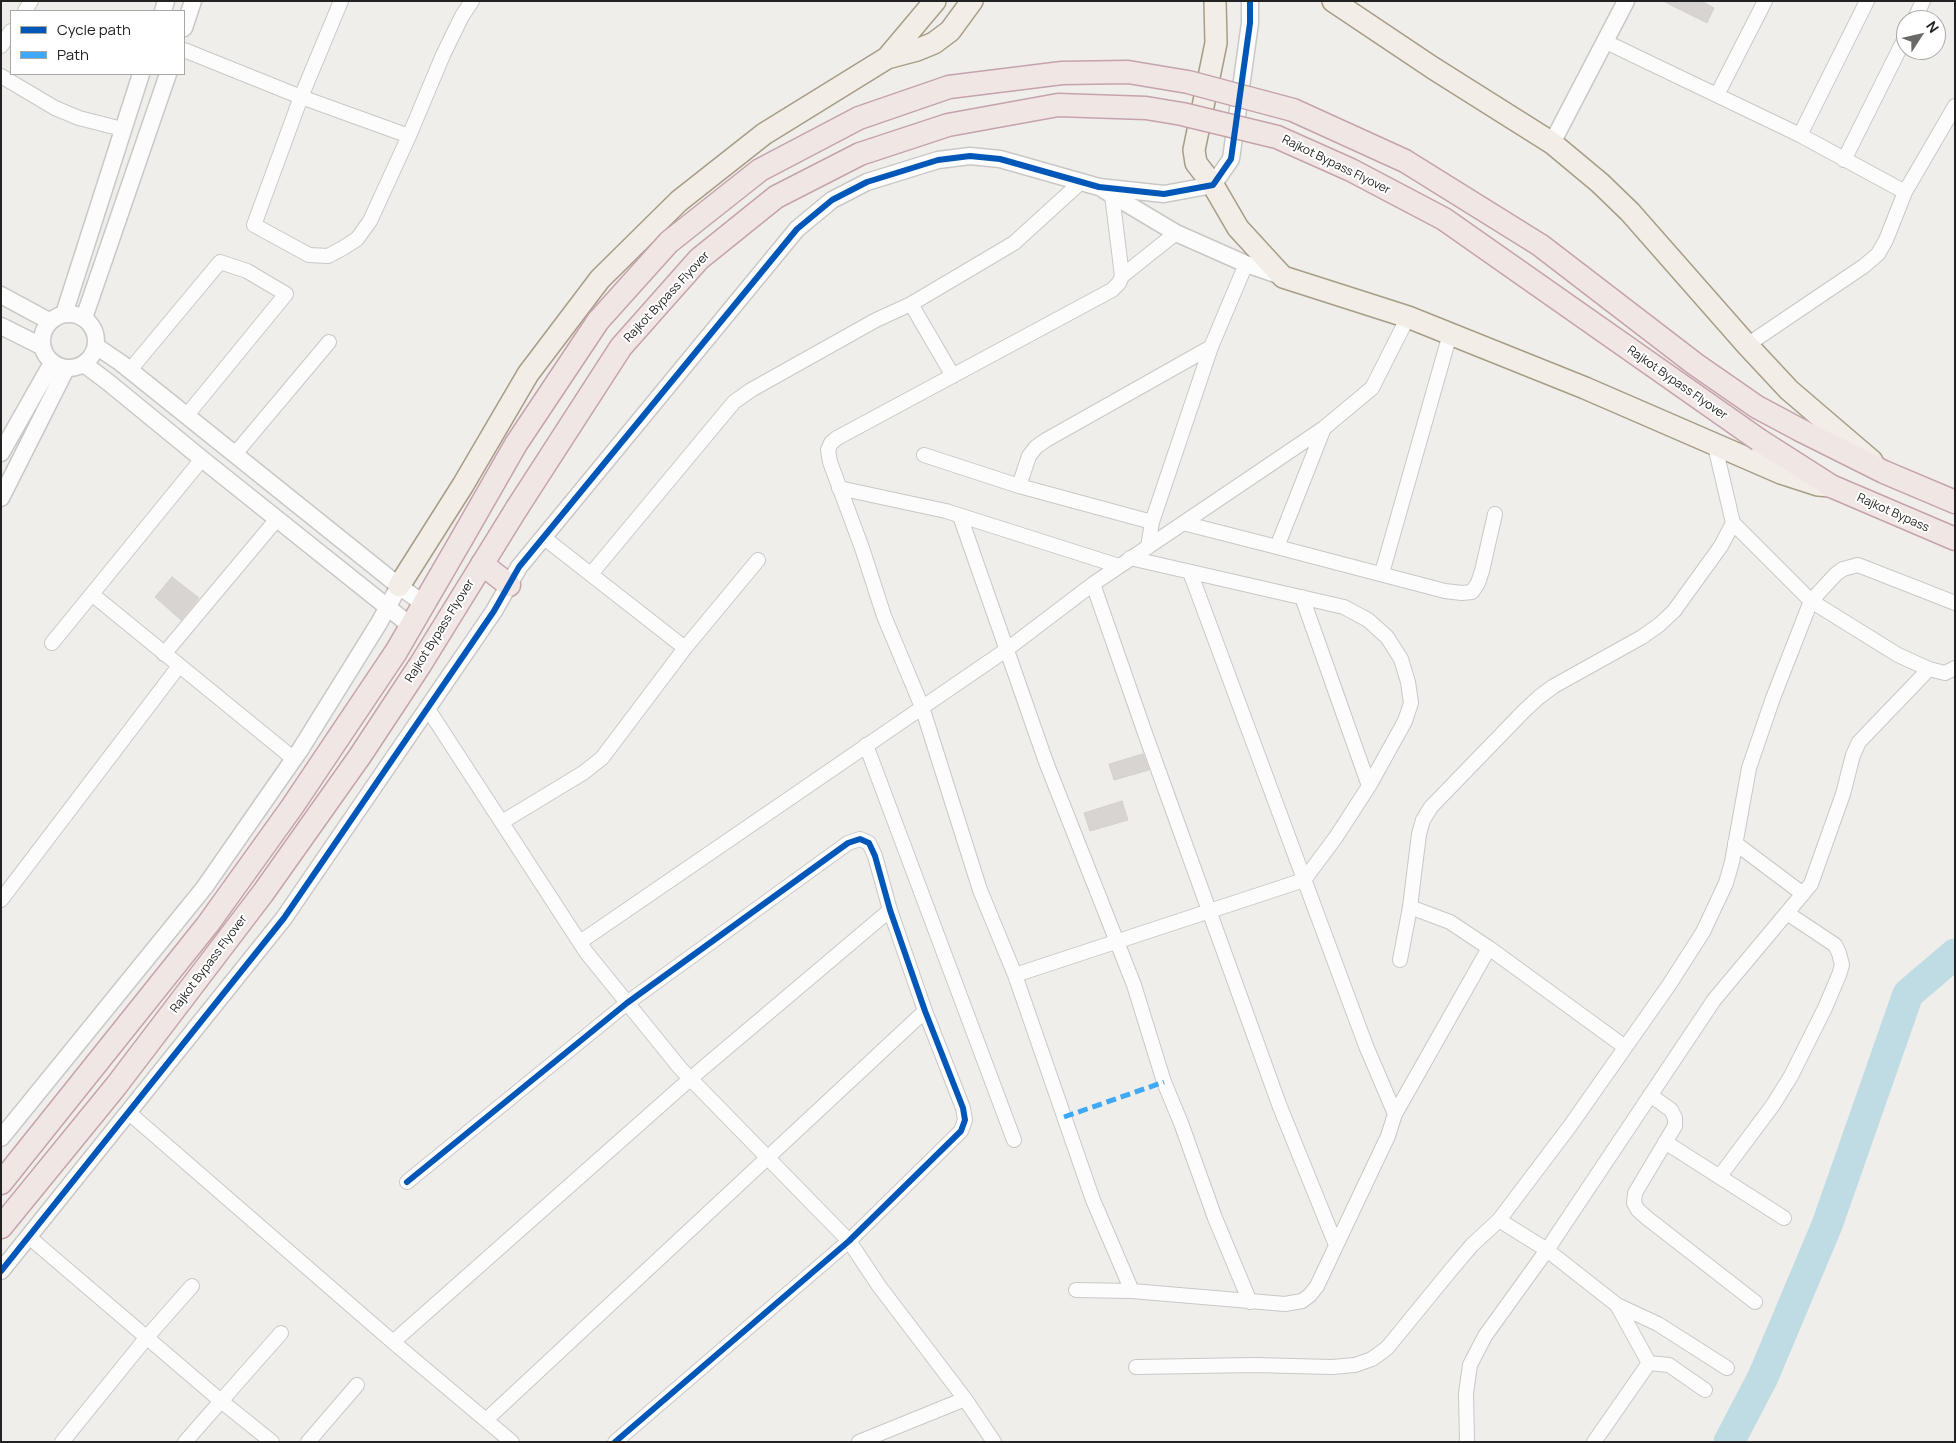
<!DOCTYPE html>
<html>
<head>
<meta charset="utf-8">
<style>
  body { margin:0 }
  #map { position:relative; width:1956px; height:1443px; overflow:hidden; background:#f0eeeb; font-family:Manrope,sans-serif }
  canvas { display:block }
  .frame { position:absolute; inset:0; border:2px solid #222; pointer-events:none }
  .legend { position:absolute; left:10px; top:10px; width:175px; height:65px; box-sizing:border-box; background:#fff; border:1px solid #a7a7a7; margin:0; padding:6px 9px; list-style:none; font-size:15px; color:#222 }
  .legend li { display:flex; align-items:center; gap:10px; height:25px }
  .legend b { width:25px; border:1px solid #a7a7a7 }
  .north { position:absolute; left:1896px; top:10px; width:50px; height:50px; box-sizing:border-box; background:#fff; border:1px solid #a7a7a7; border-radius:50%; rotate:55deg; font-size:14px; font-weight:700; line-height:20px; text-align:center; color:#222 }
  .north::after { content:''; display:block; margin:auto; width:18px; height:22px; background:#6a6968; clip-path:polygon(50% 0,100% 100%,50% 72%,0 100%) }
</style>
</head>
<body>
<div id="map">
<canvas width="1956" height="1443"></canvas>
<div class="frame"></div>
<ul class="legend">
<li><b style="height:6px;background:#0057b8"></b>Cycle path</li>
<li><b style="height:6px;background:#3fa9f5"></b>Path</li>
</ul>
<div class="north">N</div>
</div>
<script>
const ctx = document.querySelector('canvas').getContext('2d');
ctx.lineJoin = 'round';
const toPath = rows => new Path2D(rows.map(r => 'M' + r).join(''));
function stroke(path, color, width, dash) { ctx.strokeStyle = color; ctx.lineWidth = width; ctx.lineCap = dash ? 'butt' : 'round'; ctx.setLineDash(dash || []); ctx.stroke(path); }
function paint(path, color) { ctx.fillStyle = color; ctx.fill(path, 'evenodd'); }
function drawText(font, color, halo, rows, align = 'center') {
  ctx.font = font + ' Manrope,sans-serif'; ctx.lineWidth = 4; ctx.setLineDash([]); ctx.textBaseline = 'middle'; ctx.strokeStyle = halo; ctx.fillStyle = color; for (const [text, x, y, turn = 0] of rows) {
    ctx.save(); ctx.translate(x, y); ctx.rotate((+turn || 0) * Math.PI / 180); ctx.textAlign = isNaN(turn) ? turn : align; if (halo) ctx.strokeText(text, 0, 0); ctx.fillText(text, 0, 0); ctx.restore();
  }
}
stroke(toPath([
  [1729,1442,1763,1377,1827,1225,1908,994,1955,954]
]), '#bfdbe3', 31);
const building = toPath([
  [1663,1,1701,1,1714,8,1707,23,1663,1],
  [172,577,199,598,181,620,155,597,172,577],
  [1143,754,1149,770,1114,780,1109,764,1143,754],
  [1122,801,1128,820,1090,831,1084,813,1122,801]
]);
paint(building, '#d7d4d2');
stroke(building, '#d3d0cc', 1);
const minor = toPath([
  [341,1,301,97,254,225,309,255,328,256,343,248,357,239,370,221,409,136,443,55,462,16,472,1],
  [25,11,31,1],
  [1914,20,1923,1],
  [1606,42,1800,135,1905,192],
  [1,46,11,31],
  [184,50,301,97,409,136],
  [1,76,55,108,79,118,122,129],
  [1717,95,1765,1],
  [1800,135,1867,1],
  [1844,160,1906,36],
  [1112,195,1122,276,1119,283,1112,290,837,438,831,443,828,450,830,462,862,548,884,616,922,707,980,890,1015,975,1093,1200,1132,1291],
  [1122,276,1176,233],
  [911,304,953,376],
  [1747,345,1864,266,1878,254,1886,240,1905,192,1955,106],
  [130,370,220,262,247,271,286,294,187,415],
  [1324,428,1277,547,1445,591,1462,593,1472,592,1478,583,1482,571,1495,514],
  [235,454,329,342],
  [924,455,1019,486,1152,522],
  [1019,486,1029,456,1036,447,1046,440,1211,347],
  [839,488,946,511,1119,566],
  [960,516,1046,762,1134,985,1164,1082,1181,1123,1215,1218,1250,1302],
  [1183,523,1277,547],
  [1733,523,1811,601,1898,655,1929,669,1945,673,1955,668],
  [543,537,685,648],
  [1148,547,1152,522,1211,347,1246,264],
  [1190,572,1366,1046,1395,1114],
  [1382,573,1450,334],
  [591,574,734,402,751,390,876,320,911,304,1014,243,1081,182],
  [1093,584,1146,736,1280,1107,1336,1245],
  [93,595,294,759],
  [1302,597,1369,786],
  [52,643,202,459],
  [164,654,277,519],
  [428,709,586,952,680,1068,849,1241,879,1286,965,1399,994,1442],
  [866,745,1014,1140],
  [502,822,583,773,602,758,685,648,758,560],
  [1735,843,1803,894],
  [1,900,179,666],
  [1410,907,1450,922,1489,948,1625,1047],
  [580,942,1006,650,1093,584,1324,428,1372,388,1408,317],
  [1400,960,1410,907,1419,834,1423,820,1431,807,1524,711,1539,697,1554,686,1642,637,1659,625,1674,611,1721,546,1733,523,1714,442],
  [1015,975,1304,880,1336,837,1369,786,1405,721,1411,703,1408,682,1401,659,1387,637,1368,620,1344,607,1130,558],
  [1650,1095,1671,1110,1675,1118,1675,1126,1635,1193,1634,1203,1638,1210,1647,1218,1755,1302],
  [128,1112,393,1342,512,1442],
  [1665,1142,1784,1218],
  [1720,1176,1773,1105,1791,1076,1825,1008,1839,975,1842,965,1839,953,1835,945,1787,913],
  [407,1182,627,1003,848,843,860,839,869,843,875,856,890,910,925,1011,963,1108,965,1120,961,1131,849,1241,615,1442],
  [1499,1220,1547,1250,1617,1305,1658,1324,1727,1368],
  [29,1237,221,1401,185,1442],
  [1076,1290,1132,1291,1285,1304,1302,1301,1310,1295,1317,1286,1388,1136,1395,1114,1489,948],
  [1617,1305,1649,1363,1669,1365,1705,1390],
  [393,1342,690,1079,890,910],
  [1136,1367,1254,1365,1332,1367,1355,1365,1372,1359,1387,1348,1450,1271,1472,1245,1499,1220,1570,1126,1669,985,1703,932,1726,883,1732,862,1749,768,1773,698,1811,601,1836,574,1843,569,1858,565,1955,603],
  [487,1419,925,1011],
  [62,1442,147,1337,192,1286],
  [272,1442,221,1401,281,1333],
  [308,1442,357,1385],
  [859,1442,965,1399],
  [1467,1442,1466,1393,1470,1365,1485,1336,1547,1250,1714,1000,1811,884,1843,794,1853,755,1859,742,1929,669],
  [1594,1442,1649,1363]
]);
const tertiary = toPath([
  [163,11,166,1],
  [184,28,193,1],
  [1552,143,1626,1],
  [1104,190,1176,233,1246,264,1281,276],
  [1,295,49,321],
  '42 341a27 27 0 1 1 54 0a27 27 0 1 1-54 0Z',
  [64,314,141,74],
  [84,318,168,74],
  [1,326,41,346],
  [96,346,121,363,399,586,424,604],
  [84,364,108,382,202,459,411,626],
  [1,453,52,363],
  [1,498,66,369],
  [1,1138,204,888,300,750,379,623,399,586],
  [1,1271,284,918,494,611,519,567,797,229,832,200,867,182,938,160,970,156,1000,159,1099,187,1164,194,1213,185,1231,159,1250,23,1250,1]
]);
const primary = toPath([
  [1215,1,1216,43,1194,150,1196,163,1213,185,1238,228,1283,277,1408,317,1585,388,1781,473,1818,485,1831,486],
  [1333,1,1433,68,1552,143,1600,183,1630,212,1747,345,1789,390,1872,461],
  [887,58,935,1],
  [399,586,463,485,528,374,600,279,679,201,764,134,887,58,917,50,934,43,950,31,972,1]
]);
const trunk = toPath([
  [1802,431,1884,472,1955,502],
  [1759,440,1831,486,1955,539],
  [482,564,509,585],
  [1,1183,208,924,292,807,396,652,461,540],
  [1,1227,116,1086,263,893,360,756,420,665,517,508]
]);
stroke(minor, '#c9c8c7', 16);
stroke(tertiary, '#c9c8c7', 19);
stroke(primary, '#a79c86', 24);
stroke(trunk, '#c5a2ac', 25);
stroke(minor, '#fdfcfc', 14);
stroke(tertiary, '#fdfcfc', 16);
stroke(primary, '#f3ede7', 21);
stroke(trunk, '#f0e6e4', 22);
const trunkBridge = toPath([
  [517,508,621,347,699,259,776,197,860,154,948,125,1058,105,1146,108,1182,114,1277,137,1351,170,1444,219,1759,440],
  [461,540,516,444,598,321,669,242,760,170,859,118,949,87,1062,73,1128,72,1188,82,1293,110,1405,161,1540,245,1695,364,1757,407,1802,431]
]);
stroke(trunkBridge, '#c5a2ac', 25, []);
stroke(trunkBridge, '#f0e6e4', 22);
stroke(toPath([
  [1064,1117,1164,1082]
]), '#3fa9f5', 5, [10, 5]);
stroke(toPath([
  [407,1182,627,1003,848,843,860,839,869,843,875,856,890,910,925,1011,963,1108,965,1120,961,1131,849,1241,615,1442],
  [1,1271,284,918,494,611,519,567,797,229,832,200,867,182,938,160,970,156,1000,159,1099,187,1164,194,1213,185,1231,159,1250,23,1250,1]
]), '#0057b8', 6);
drawText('12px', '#222', '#fff', [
  ["Rajkot Bypass Flyover",1336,165,26],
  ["Rajkot Bypass Flyover",667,297,-47],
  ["Rajkot Bypass Flyover",1677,383,35],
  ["Rajkot Bypass",1893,513,24],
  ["Rajkot Bypass Flyover",440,631,-58],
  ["Rajkot Bypass Flyover",209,964,-53]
]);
</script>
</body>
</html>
